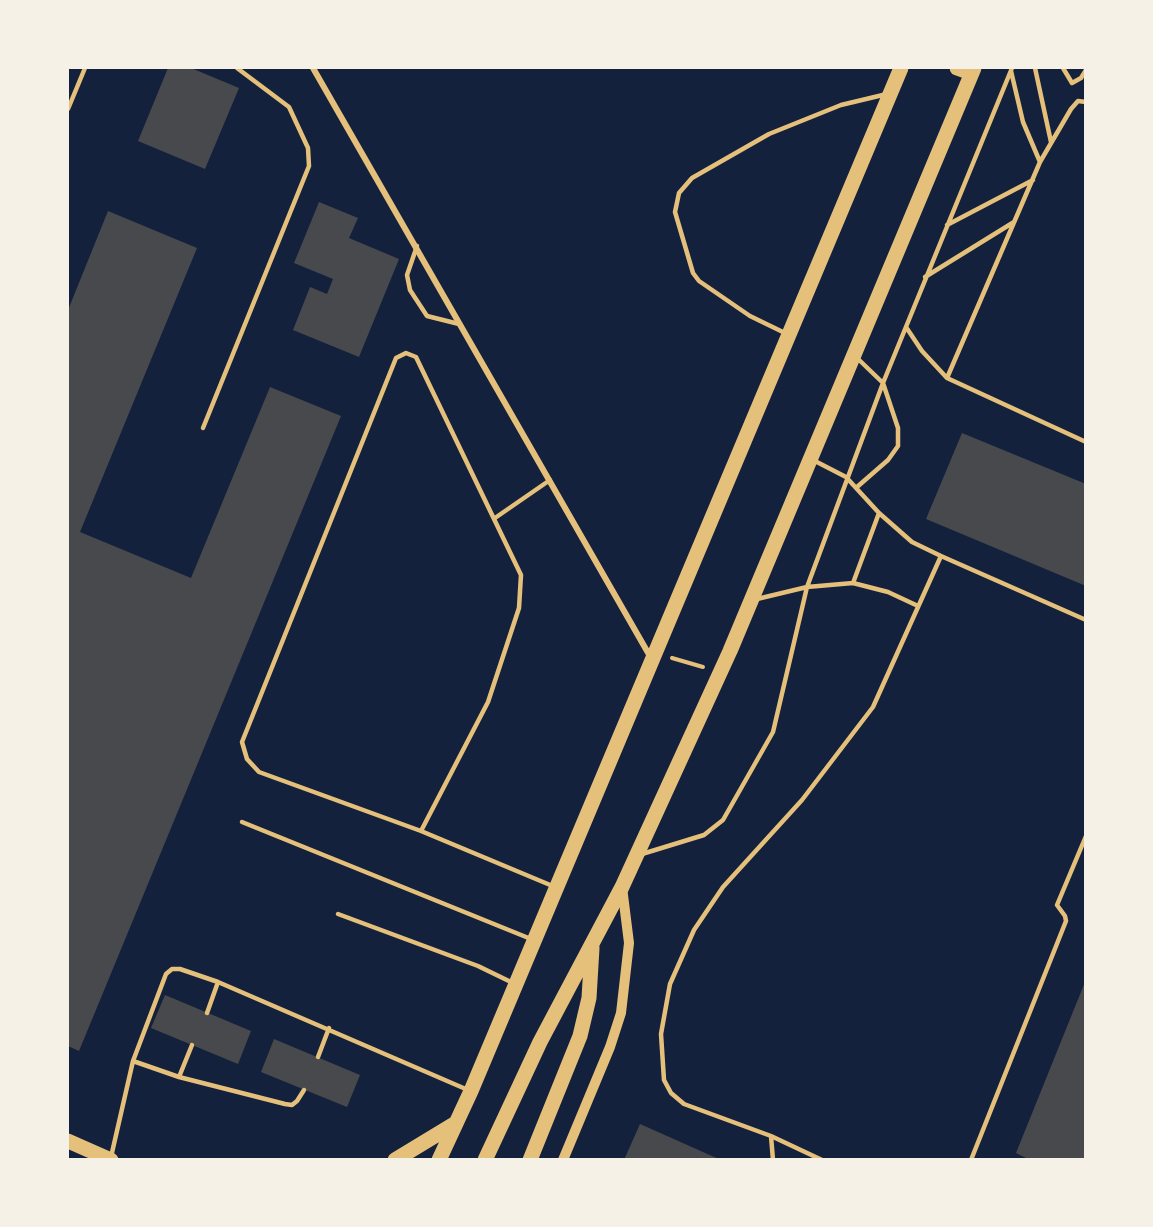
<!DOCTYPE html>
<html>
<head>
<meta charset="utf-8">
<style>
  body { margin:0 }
  #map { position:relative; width:1153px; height:1227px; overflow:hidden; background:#14213d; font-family:Arial,sans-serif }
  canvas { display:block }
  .frame { position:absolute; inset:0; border:69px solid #f6f1e7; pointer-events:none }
</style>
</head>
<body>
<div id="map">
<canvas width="1153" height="1227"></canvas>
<div class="frame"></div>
</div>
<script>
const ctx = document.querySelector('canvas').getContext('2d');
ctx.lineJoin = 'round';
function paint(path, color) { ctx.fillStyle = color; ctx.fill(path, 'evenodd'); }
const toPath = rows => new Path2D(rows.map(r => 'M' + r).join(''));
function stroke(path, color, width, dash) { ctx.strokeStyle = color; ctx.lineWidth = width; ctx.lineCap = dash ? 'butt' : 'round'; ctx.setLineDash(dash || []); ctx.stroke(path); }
paint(toPath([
  [168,68,191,68,239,88,205,169,138,141],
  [319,202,358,218,349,238,399,259,359,357,293,330,310,287,327,294,333,279,294,263],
  [108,211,197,248,80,532,191,578,270,387,341,416,79,1051,68,1046,68,310],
  [962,433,1086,484,1086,586,926,519],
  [1085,982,1086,1160,1030,1160,1016,1153],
  [165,995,251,1031,238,1064,151,1028],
  [274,1039,360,1075,347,1107,261,1072],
  [640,1124,721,1160,624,1160]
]), '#48494c');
stroke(toPath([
  [672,658,703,667]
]), '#e5c07b', 4);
stroke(toPath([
  [1035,68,1051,142],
  [1063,68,1072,83,1081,78,1086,70],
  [1011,71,1023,122,1040,162],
  [68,109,85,68],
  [947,225,1033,180],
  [417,246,407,275,410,290,427,316,459,324],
  [925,277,1014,222],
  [906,327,922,351,947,378,1086,442],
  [787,334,750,316,699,281,693,273,675,212,679,193,692,178,769,134,841,105,887,94],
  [855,356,883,383,898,428,898,446,888,460,857,487],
  [947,378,1040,162,1071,109,1078,101,1086,102],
  [203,428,309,166,308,148,289,107,237,68],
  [813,460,846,477,879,513,912,542,941,556],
  [495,518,550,480],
  [853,583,879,513],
  [757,599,807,587,883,383,1012,68],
  [242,822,531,939],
  [421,831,488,702,519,608,521,575,416,357,406,353,396,358,242,742,247,759,259,772,421,831,555,887],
  [642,854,704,835,723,820,773,732,807,587,853,583,888,592,918,606],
  [338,914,478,966,513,983],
  [207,1013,218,982],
  [318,1057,329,1028],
  [133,1061,179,1077,285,1104,292,1105,297,1101,304,1090],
  [179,1077,192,1045],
  [771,1136,773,1160],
  [111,1157,133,1061,166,974,172,969,180,969,218,982,468,1090],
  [822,1160,771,1136,684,1104,671,1093,664,1080,661,1034,670,984,694,930,723,887,802,800,873,707,941,556,1086,620],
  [971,1160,1066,921,1065,916,1057,905,1086,836]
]), '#e5c07b', 4.5);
stroke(toPath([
  [313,68,651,658]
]), '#e5c07b', 6);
stroke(toPath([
  [563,1160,610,1047,621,1013,629,943,622,887]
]), '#e5c07b', 10);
stroke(toPath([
  [957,68,971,73],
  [68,1141,111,1160],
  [395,1160,456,1123],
  [439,1160,471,1091,901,68],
  [485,1160,540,1042,622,887,730,651,974,68],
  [530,1160,580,1036,589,998,592,948]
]), '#e5c07b', 15);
</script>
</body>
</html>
